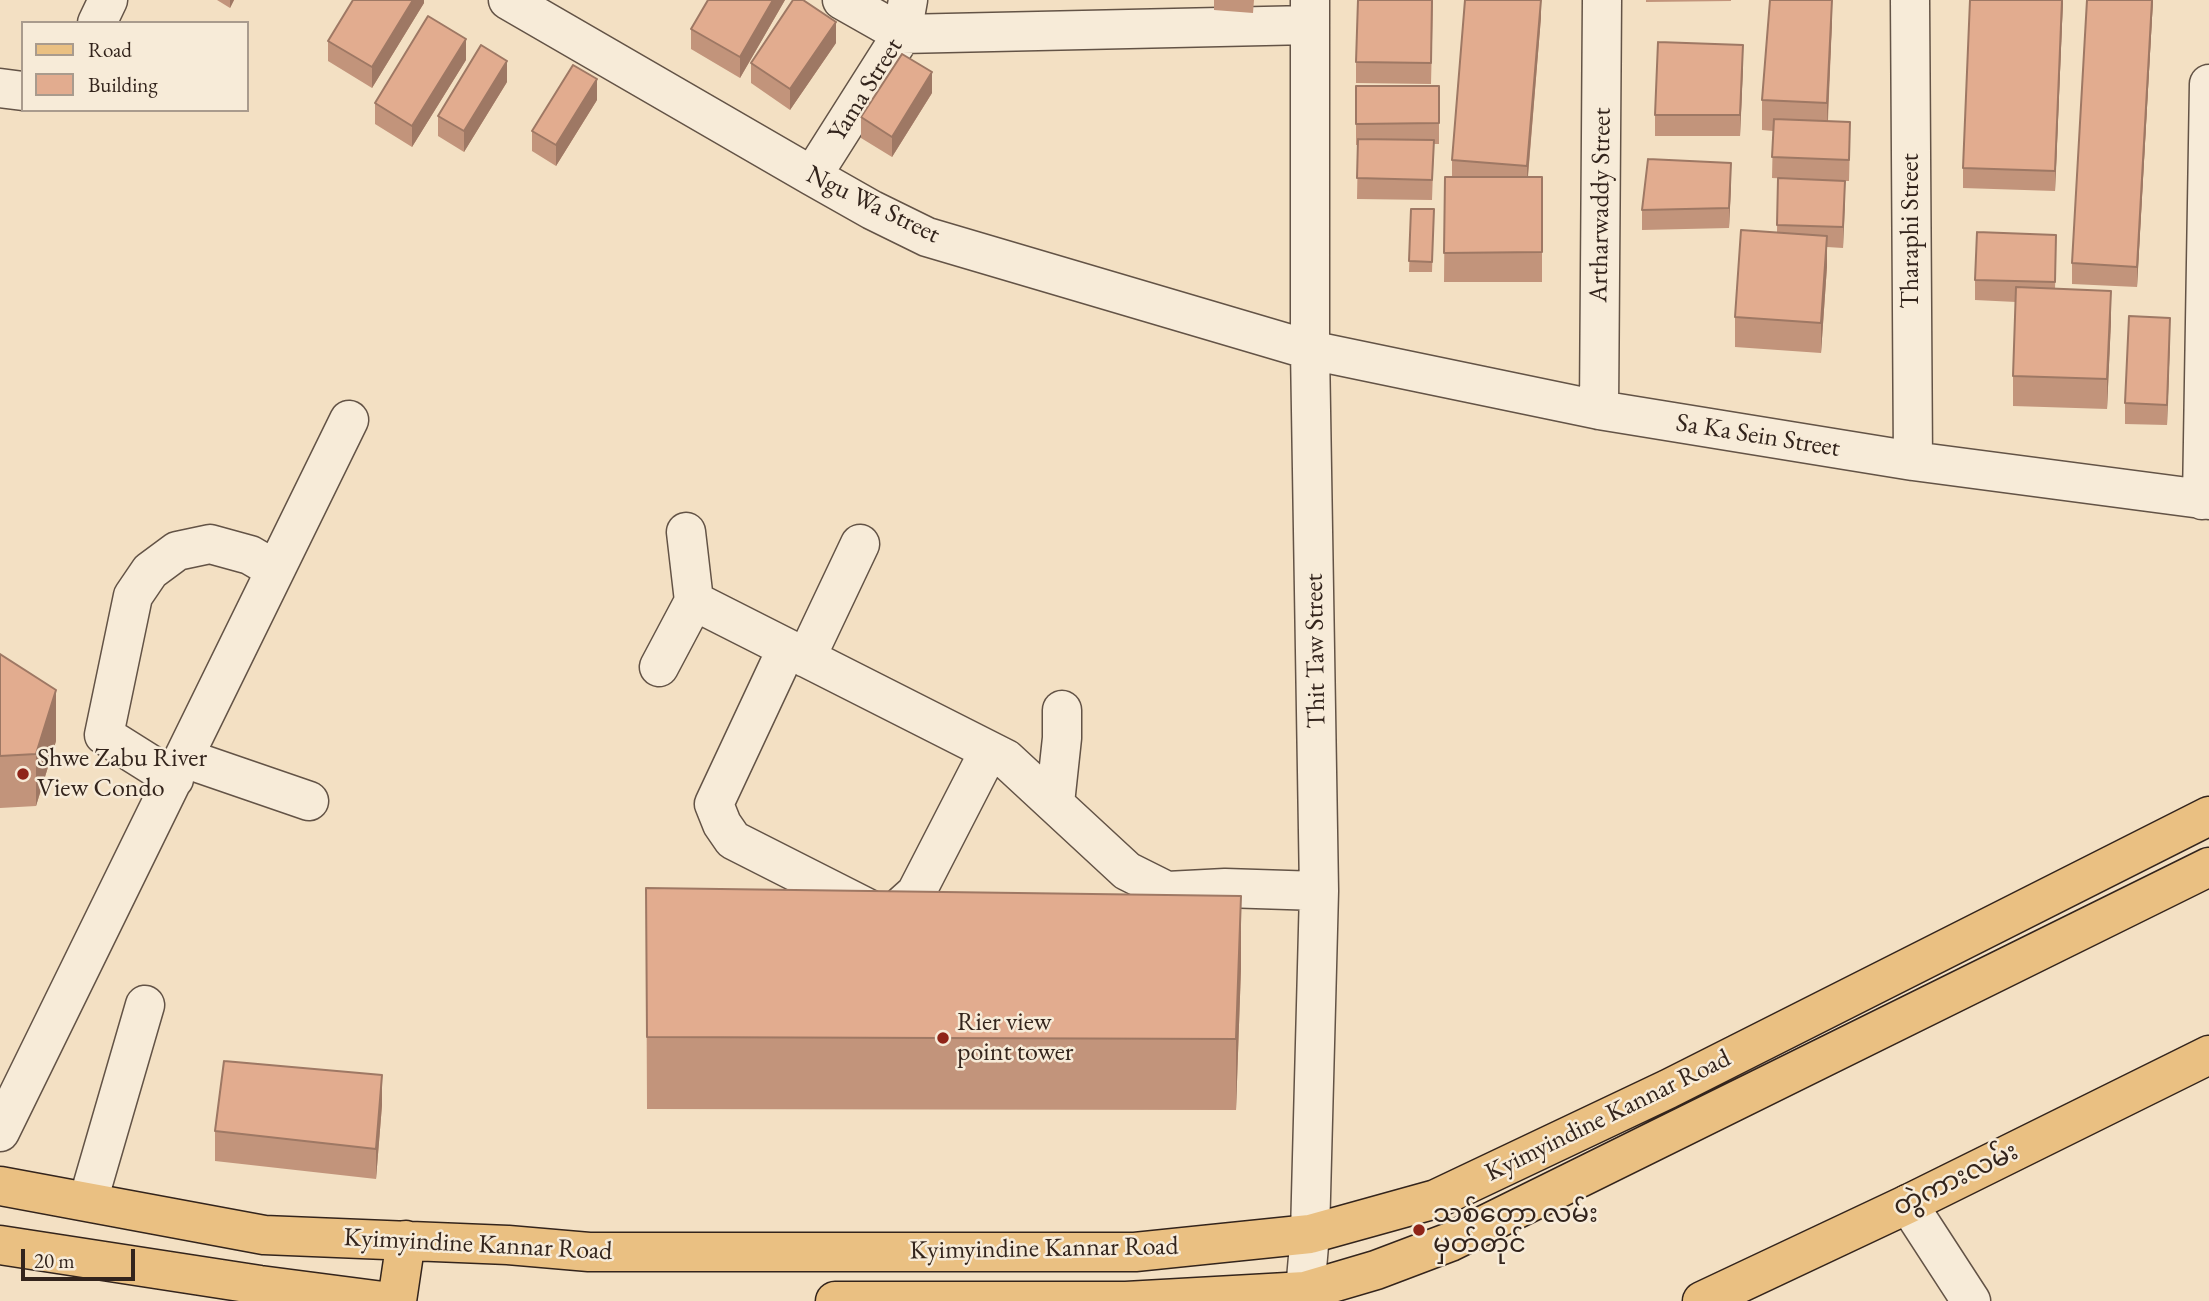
<!DOCTYPE html>
<html>
<head>
<meta charset="utf-8">
<style>
  body { margin:0 }
  #map { position:relative; width:2209px; height:1301px; overflow:hidden; background:#f3e0c3; font-family:"EB Garamond",serif }
  canvas { display:block }
  .legend { position:absolute; left:21px; top:21px; width:228px; height:91px; box-sizing:border-box; background:#f7ebd8; border:2px solid #a99b8d; margin:0; padding:9px 12px; list-style:none; font-size:21px; color:#33241c }
  .legend li { display:flex; align-items:center; gap:14px; height:35px }
  .legend b { width:35px; border:2px solid #a99b8d }
  .scale { position:absolute; left:21px; top:1249px; width:114px; height:32px; box-sizing:border-box; border:4px solid #33241c; border-top:0; padding-left:9px; font-size:21px; line-height:24px; white-space:nowrap; color:#33241c; -webkit-text-stroke:5px #f7ebd8; paint-order:stroke }
</style>
</head>
<body>
<div id="map">
<canvas width="2209" height="1301"></canvas>
<ul class="legend">
<li><b style="height:9px;background:#eac082"></b>Road</li>
<li><b style="height:19px;background:#e2ac8f"></b>Building</li>
</ul>
<div class="scale">20 m</div>
</div>
<script>
const ctx = document.querySelector('canvas').getContext('2d');
ctx.lineJoin = 'round';
const toPath = rows => new Path2D(rows.map(r => 'M' + r).join(''));
function stroke(path, color, width, dash) { ctx.strokeStyle = color; ctx.lineWidth = width; ctx.lineCap = dash ? 'butt' : 'round'; ctx.setLineDash(dash || []); ctx.stroke(path); }
function paint(path, color) { ctx.fillStyle = color; ctx.fill(path, 'evenodd'); }
function drawText(font, color, halo, rows, align = 'center') {
  ctx.font = font + ' "EB Garamond","Noto Sans Myanmar",serif'; ctx.lineWidth = 5; ctx.setLineDash([]); ctx.textBaseline = 'middle'; ctx.strokeStyle = halo; ctx.fillStyle = color; for (const [text, x, y, turn = 0] of rows) {
    ctx.save(); ctx.translate(x, y); ctx.rotate((+turn || 0) * Math.PI / 180); ctx.textAlign = isNaN(turn) ? turn : align; if (halo) ctx.strokeText(text, 0, 0); ctx.fillText(text, 0, 0); ctx.restore();
  }
}
const minor = toPath([
  [508,0,812,176,872,210,927,237,1310,350,1599,410,1913,461,2209,500],
  [842,0,902,34,1310,25],
  [1910,0,1913,461],
  [97,23,108,0],
  [0,88,23,91],
  [812,176,902,34,908,0],
  [1599,410,1602,0],
  [2202,500,2209,84],
  [686,532,694,601,1006,759,1127,871,1167,891,1225,888,1319,891],
  [787,648,714,804,722,824,733,840,877,913,896,911,916,893,989,751],
  [806,658,860,544],
  [659,667,694,601],
  [184,758,309,801],
  [174,779,104,735,133,596,150,571,177,551,210,544,250,555,274,569],
  [1055,803,1062,738,1062,710],
  [0,1132,349,420],
  [88,1201,145,1005],
  [1908,1204,1971,1301],
  [1306,1301,1305,1291,1310,1234,1319,891,1310,350,1310,0]
]);
const major = toPath([
  [0,1186,264,1235,508,1245,589,1252,1135,1252,1310,1234,1436,1199,1668,1089,2209,816],
  [0,1245,260,1285,383,1301],
  [397,1301,406,1240],
  [835,1301,1126,1301,1305,1291,1376,1270,1450,1242,2209,867],
  [1702,1301,1908,1204,2209,1055]
]);
stroke(minor, '#635346', 41);
stroke(major, '#33241c', 41);
stroke(minor, '#f7ebd8', 38);
stroke(major, '#eac082', 38);
paint(toPath([
  [217,0,234,0,230,8],
  [424,0,424,3,372,88,328,61,328,41],
  [708,0,785,0,740,78,691,49,691,29],
  [1214,0,1254,0,1253,13,1214,10],
  [1433,0,1431,84,1356,83,1356,62],
  [1646,0,1731,0,1731,1,1646,2],
  [2063,0,2055,191,1963,188,1963,168],
  [2087,0,2153,0,2137,287,2072,284,2072,263],
  [1541,17,1528,177,1542,177,1542,282,1444,282,1445,177,1452,177,1452,160],
  [1832,21,1828,121,1850,142,1849,181,1845,181,1843,248,1827,247,1827,266,1821,353,1735,347,1735,317,1777,232,1778,178,1832,180,1772,178,1773,131,1762,130,1762,100],
  [836,43,790,110,751,83,751,63],
  [466,60,412,147,375,124,375,103],
  [1743,65,1740,136,1655,136,1655,115],
  [507,82,464,152,438,136,438,116],
  [1356,86,1439,86,1439,144,1434,144,1432,200,1357,199,1358,145,1356,145],
  [932,93,892,157,861,138,861,117],
  [597,100,556,166,532,151,532,131],
  [1731,184,1729,228,1642,230,1642,210],
  [1411,209,1434,209,1432,272,1409,272],
  [2056,255,2055,289,2111,321,2107,409,2013,406,2013,376,2016,302,1975,300,1975,280],
  [2170,338,2167,425,2125,424,2125,403],
  [0,654,56,741,36,806,0,808],
  [646,888,1241,968,1236,1110,647,1109],
  [382,1105,376,1179,215,1161,215,1131]
]), '#c2947b');
paint(toPath([
  [230,0,234,0,230,8],
  [413,0,424,0,424,3,372,88,372,67],
  [773,0,785,0,740,78,740,57],
  [1541,0,1541,17,1527,186,1527,166],
  [1832,0,1832,21,1827,133,1827,103],
  [2062,0,2063,0,2055,191,2055,171],
  [2152,0,2153,0,2137,287,2137,267],
  [836,22,836,43,790,110,790,89],
  [466,39,466,60,412,147,412,126],
  [1743,45,1743,65,1740,136,1740,115],
  [507,61,507,82,464,152,464,131],
  [932,72,932,93,892,157,892,137],
  [597,79,597,100,556,166,556,145],
  [1731,163,1731,184,1729,228,1729,208],
  [1845,181,1845,201,1843,248,1843,227],
  [1827,236,1827,266,1821,353,1821,323],
  [2111,291,2111,321,2107,409,2107,379],
  [2170,318,2170,338,2167,425,2167,405],
  [56,690,56,741,36,806,36,754],
  [1241,896,1241,968,1236,1110,1236,1039],
  [382,1075,382,1105,376,1179,376,1149]
]), '#9e7864');
const building = toPath([
  [353,0,413,0,372,67,328,41,353,0],
  [708,0,773,0,740,57,691,29,708,0],
  [793,0,803,0,836,22,790,89,751,63,793,0],
  [1358,0,1432,0,1431,63,1356,62,1358,0],
  [1465,0,1541,0,1527,166,1452,160,1465,0],
  [1770,0,1832,0,1827,103,1762,100,1770,0],
  [1970,0,2062,0,2055,171,1963,168,1970,0],
  [2087,0,2152,0,2137,267,2072,263,2087,0],
  [428,16,466,39,412,126,375,103,428,16],
  [1658,42,1743,45,1740,115,1655,115,1658,42],
  [481,45,507,61,464,131,438,116,481,45],
  [902,54,932,72,892,137,861,117,902,54],
  [573,65,597,79,556,145,532,131,573,65],
  [1356,86,1439,86,1439,123,1356,124,1356,86],
  [1774,119,1850,122,1849,160,1772,157,1774,119],
  [1358,139,1434,140,1432,180,1357,178,1358,139],
  [1648,159,1731,163,1729,208,1642,210,1648,159],
  [1445,177,1542,177,1542,252,1444,253,1445,177],
  [1778,178,1845,181,1843,227,1777,225,1778,178],
  [1411,209,1434,209,1432,262,1409,261,1411,209],
  [1741,230,1827,236,1821,323,1735,317,1741,230],
  [1977,232,2056,235,2055,282,1975,280,1977,232],
  [2016,287,2111,291,2107,379,2013,376,2016,287],
  [2129,316,2170,318,2167,405,2125,403,2129,316],
  [0,654,56,690,36,754,0,756,0,654],
  [646,888,1241,896,1236,1039,647,1037,646,888],
  [224,1061,382,1075,376,1149,215,1131,224,1061]
]);
paint(building, '#e2ac8f');
stroke(building, '#9e7864', 2);
for (const [x, y, r, color] of [
  [23,774,7,"#8f2418"],
  [943,1038,7,"#8f2418"],
  [1419,1230,7,"#8f2418"]
]) { const dot = new Path2D(); dot.arc(x, y, r, 0, 2 * Math.PI); ctx.fillStyle = color; ctx.fill(dot); stroke(dot, '#f7ebd8', 2.5); }
drawText('26px', '#33241c', '#f7ebd8', [
  ["Yama Street",866,90,-58],
  ["Ngu Wa Street",873,205,26],
  ["Artharwaddy Street",1601,205,-89],
  ["Tharaphi Street",1911,231,-90],
  ["Sa Ka Sein Street",1758,436,9],
  ["Thit Taw Street",1316,651,-91],
  ["Kyimyindine Kannar Road",1608,1116,-26],
  ["တွဲကားလမ်း",1956,1180,-26],
  ["Kyimyindine Kannar Road",478,1245,3],
  ["Kyimyindine Kannar Road",1044,1249,-1]
]);
drawText('26px', '#33241c', '#f7ebd8', [
  ["Shwe Zabu River",37,759],
  ["View Condo",37,789],
  ["Rier view",957,1023],
  ["point tower",957,1053],
  ["သစ်တော လမ်း",1433,1215],
  ["မှတ်တိုင်",1433,1245]
], 'left');
</script>
</body>
</html>
